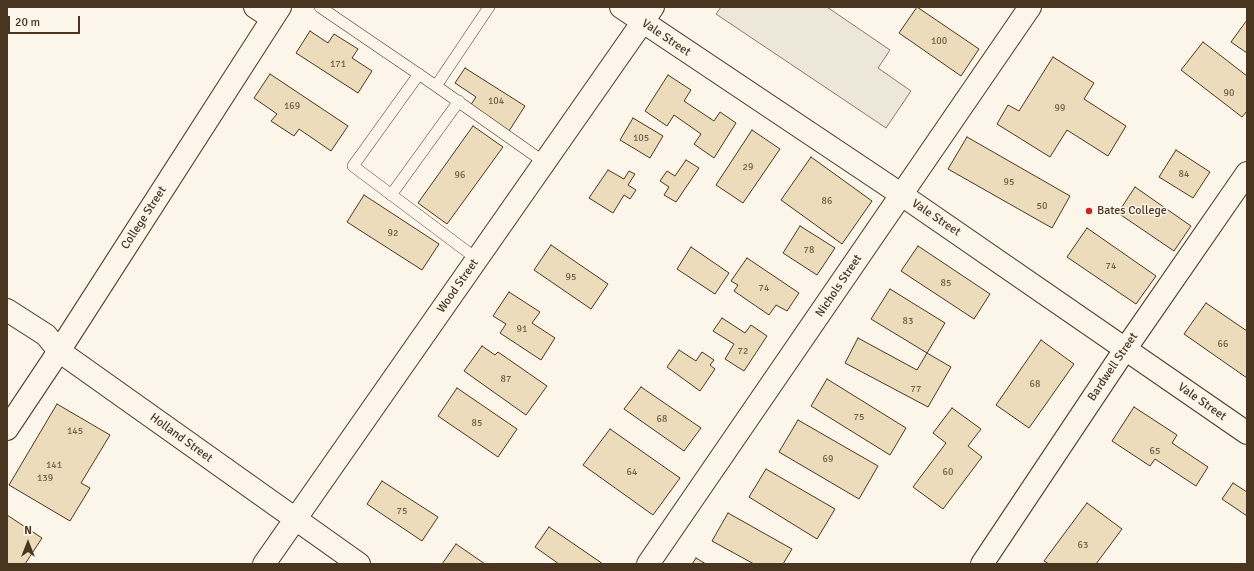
<!DOCTYPE html>
<html>
<head>
<meta charset="utf-8">
<style>
  body { margin:0 }
  #map { position:relative; width:1254px; height:571px; overflow:hidden; background:#fbf6e9; font-family:Signika,sans-serif }
  canvas { display:block }
  .frame { position:absolute; inset:0; border:8px solid #4a3520; pointer-events:none }
  .north { position:absolute; left:8px; top:523px; width:40px; height:40px; -webkit-text-stroke:3px #fbf6e9; paint-order:stroke; rotate:0deg; font-size:11px; font-weight:700; line-height:16px; text-align:center; color:#4a3520 }
  .north::after { content:''; display:block; margin:auto; width:14px; height:18px; background:#4a3520; clip-path:polygon(50% 0,100% 100%,50% 72%,0 100%) }
  .scale { position:absolute; left:8px; top:16px; width:72px; height:18px; box-sizing:border-box; border:2px solid #4a3520; border-top:0; padding-left:5px; font-size:12px; line-height:14px; white-space:nowrap; color:#4a3520; -webkit-text-stroke:3px #fbf6e9; paint-order:stroke }
</style>
</head>
<body>
<div id="map">
<canvas width="1254" height="571"></canvas>
<div class="frame"></div>
<div class="north">N</div>
<div class="scale">20 m</div>
</div>
<script>
const ctx = document.querySelector('canvas').getContext('2d');
ctx.lineJoin = 'round';
function paint(path, color) { ctx.fillStyle = color; ctx.fill(path, 'evenodd'); }
const toPath = rows => new Path2D(rows.map(r => 'M' + r).join(''));
function stroke(path, color, width, dash) { ctx.strokeStyle = color; ctx.lineWidth = width; ctx.lineCap = dash ? 'butt' : 'round'; ctx.setLineDash(dash || []); ctx.stroke(path); }
function drawText(font, color, halo, rows, align = 'center') {
  ctx.font = font + ' Signika,sans-serif'; ctx.lineWidth = 3; ctx.setLineDash([]); ctx.textBaseline = 'middle'; ctx.strokeStyle = halo; ctx.fillStyle = color; for (const [text, x, y, turn = 0] of rows) {
    ctx.save(); ctx.translate(x, y); ctx.rotate((+turn || 0) * Math.PI / 180); ctx.textAlign = isNaN(turn) ? turn : align; if (halo) ctx.strokeText(text, 0, 0); ctx.fillText(text, 0, 0); ctx.restore();
  }
}
const parking = toPath([
  [721,7,827,7,890,50,878,68,911,91,886,128,716,14,721,7]
]);
paint(parking, '#ede7d9');
stroke(parking, '#887966', 1);
const building = toPath([
  [917,7,979,49,961,76,899,33,917,7],
  [1247,20,1247,53,1231,42,1247,20],
  [310,31,328,43,334,34,358,49,352,58,372,71,358,93,296,53,310,31],
  [1203,42,1247,76,1247,111,1242,117,1181,70,1203,42],
  [1053,57,1094,83,1084,99,1126,126,1108,156,1067,130,1050,157,997,124,1008,105,1019,111,1053,57],
  [465,68,525,106,509,131,470,106,476,97,455,83,465,68],
  [270,74,348,126,331,151,299,129,294,136,271,121,277,114,254,98,270,74],
  [668,75,691,90,684,101,714,121,720,112,736,123,714,158,694,144,701,134,674,115,667,126,645,111,668,75],
  [633,118,663,136,650,158,620,140,633,118],
  [473,126,503,147,447,224,418,203,473,126],
  [752,130,780,149,743,203,716,185,752,130],
  [967,137,1070,196,1052,228,948,169,967,137],
  [1176,150,1210,172,1193,198,1159,177,1176,150],
  [811,157,872,201,842,244,781,200,811,157],
  [686,160,699,168,676,202,664,195,669,187,660,181,667,171,675,176,686,160],
  [608,170,624,179,629,171,635,174,628,185,636,190,630,199,624,195,613,213,589,198,608,170],
  [1135,187,1191,226,1174,251,1118,213,1135,187],
  [364,195,439,244,422,270,347,222,364,195],
  [800,226,835,248,817,275,783,253,800,226],
  [1087,228,1156,276,1136,304,1067,257,1087,228],
  [551,245,608,284,591,309,534,270,551,245],
  [918,246,990,294,974,319,901,271,918,246],
  [691,247,729,273,715,294,677,269,691,247],
  [747,258,799,293,787,311,776,305,769,315,734,291,738,285,731,281,747,258],
  [890,289,945,323,927,353,871,319,890,289],
  [509,292,540,312,532,323,555,338,541,360,500,333,506,324,493,316,509,292],
  [1206,303,1247,331,1247,378,1184,334,1206,303],
  [722,318,745,333,751,325,767,336,744,371,725,359,734,344,713,331,722,318],
  [858,338,917,370,927,353,951,367,928,407,845,363,858,338],
  [1041,340,1074,364,1029,428,996,405,1041,340],
  [482,346,495,355,498,352,547,386,526,415,464,371,482,346],
  [679,350,696,361,702,352,714,360,710,365,715,369,700,391,667,367,679,350],
  [827,379,906,428,890,455,811,406,827,379],
  [641,387,701,428,684,451,624,409,641,387],
  [457,388,517,429,498,457,438,416,457,388],
  [57,404,110,435,81,483,90,488,70,521,9,485,57,404],
  [1134,407,1177,435,1172,443,1208,467,1196,486,1155,459,1150,466,1112,441,1134,407],
  [952,408,981,429,968,446,982,457,943,509,913,487,946,443,933,433,952,408],
  [798,420,878,466,859,499,779,452,798,420],
  [610,429,680,478,653,515,583,465,610,429],
  [766,469,835,509,817,539,749,497,766,469],
  [382,481,438,517,422,541,367,504,382,481],
  [1233,483,1247,492,1247,516,1222,499,1233,483],
  [1087,503,1122,529,1096,564,1049,564,1044,561,1087,503],
  [728,513,792,549,783,564,754,564,712,541,728,513],
  [7,515,42,538,25,564,7,564,7,515],
  [549,527,603,564,559,564,535,547,549,527],
  [456,544,485,564,442,564,456,544],
  [696,558,706,564,692,564,696,558]
]);
paint(building, '#ecdcbc');
stroke(building, '#4a3520', 1);
const service = toPath([
  [320,7,436,86,489,7],
  [419,74,353,166,477,259],
  [436,86,544,162],
  [391,195,459,101]
]);
const minor = toPath([
  [255,7,272,18],
  [621,7,902,195,1247,433],
  [7,310,46,335,59,351,359,564],
  [264,564,653,7],
  [648,564,1030,7],
  [982,564,1126,348,1247,173]
]);
const secondary = toPath([
  [7,429,59,351,280,7]
]);
stroke(service, '#4a3520', 12);
stroke(minor, '#4a3520', 24);
stroke(secondary, '#4a3520', 24);
stroke(service, '#fbf6e9', 11);
stroke(minor, '#fbf6e9', 22);
stroke(secondary, '#fbf6e9', 22);
for (const [x, y, r, color] of [
  [1089,211,4,"#c62828"]
]) { const dot = new Path2D(); dot.arc(x, y, r, 0, 2 * Math.PI); ctx.fillStyle = color; ctx.fill(dot); stroke(dot, '#fbf6e9', 1.5); }
drawText('10px', '#725f47', null, [
  ["100",939,41],
  ["171",338,64],
  ["90",1229,93],
  ["104",496,101],
  ["169",292,106],
  ["99",1060,108],
  ["105",641,138],
  ["29",748,167],
  ["84",1184,174],
  ["96",460,175],
  ["95",1009,182],
  ["86",827,201],
  ["50",1042,206],
  ["92",393,233],
  ["78",809,250],
  ["74",1111,266],
  ["95",571,277],
  ["85",946,283],
  ["74",764,288],
  ["83",908,321],
  ["91",522,329],
  ["66",1223,344],
  ["72",743,351],
  ["87",506,379],
  ["68",1035,384],
  ["77",916,389],
  ["75",859,417],
  ["68",662,419],
  ["85",477,423],
  ["145",75,431],
  ["65",1155,451],
  ["69",828,459],
  ["141",54,465],
  ["64",632,472],
  ["60",948,472],
  ["139",45,478],
  ["75",402,511],
  ["63",1083,545]
]);
drawText('12px', '#4a3520', '#fbf6e9', [
  ["Vale Street",666,38,34],
  ["College Street",144,218,-57],
  ["Vale Street",936,218,34],
  ["Wood Street",458,286,-55],
  ["Nichols Street",839,286,-56],
  ["Bardwell Street",1113,367,-56],
  ["Vale Street",1202,402,35],
  ["Holland Street",181,438,36]
]);
drawText('12px', '#4a3520', '#fbf6e9', [
  ["Bates College",1097,211]
], 'left');
</script>
</body>
</html>
